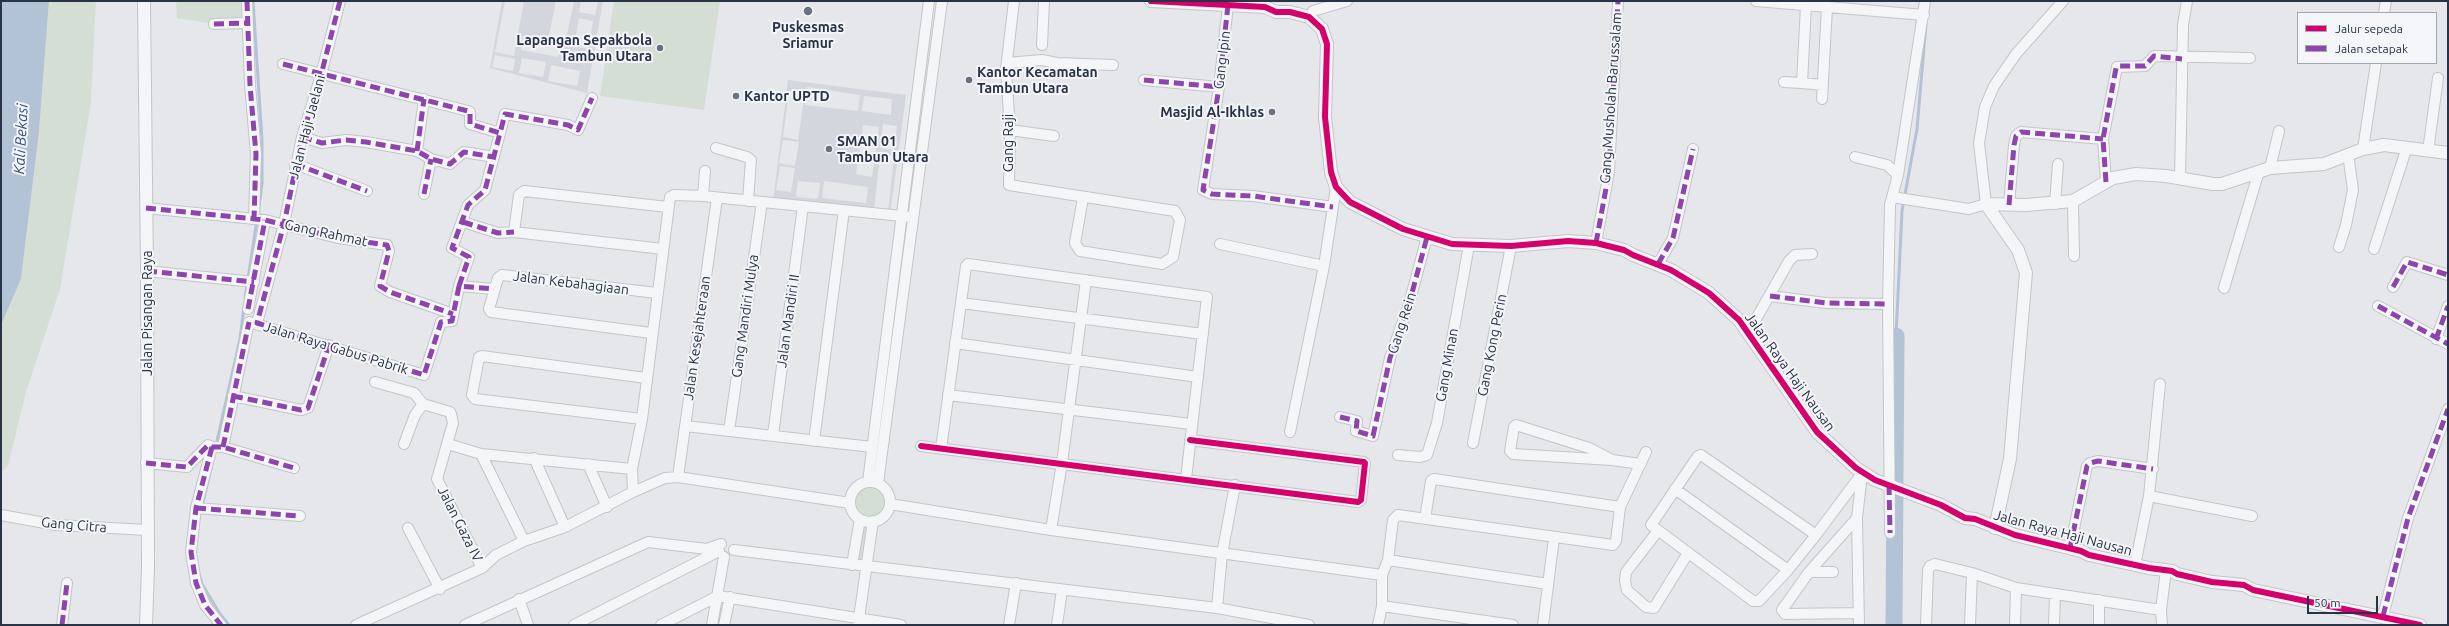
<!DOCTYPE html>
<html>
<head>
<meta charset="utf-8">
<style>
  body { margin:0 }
  #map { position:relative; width:2449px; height:626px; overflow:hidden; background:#e5e7ea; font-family:Ubuntu,sans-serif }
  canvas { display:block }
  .frame { position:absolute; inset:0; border:2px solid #293346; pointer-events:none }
  .legend { position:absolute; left:2297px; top:12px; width:140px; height:52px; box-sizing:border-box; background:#f3f5f9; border:1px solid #a2a7b1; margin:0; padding:5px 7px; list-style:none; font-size:12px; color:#293346 }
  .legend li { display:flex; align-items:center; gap:8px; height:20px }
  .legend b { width:20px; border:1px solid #a2a7b1 }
  .scale { position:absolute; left:2307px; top:596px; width:71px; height:18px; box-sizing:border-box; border:2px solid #293346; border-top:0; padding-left:5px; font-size:12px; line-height:14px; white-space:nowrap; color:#293346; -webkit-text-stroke:3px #f3f5f9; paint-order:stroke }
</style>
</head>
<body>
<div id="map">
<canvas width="2449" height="626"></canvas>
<div class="frame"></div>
<ul class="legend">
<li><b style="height:5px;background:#d6006c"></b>Jalur sepeda</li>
<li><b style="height:5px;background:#8e44ad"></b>Jalan setapak</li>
</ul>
<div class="scale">50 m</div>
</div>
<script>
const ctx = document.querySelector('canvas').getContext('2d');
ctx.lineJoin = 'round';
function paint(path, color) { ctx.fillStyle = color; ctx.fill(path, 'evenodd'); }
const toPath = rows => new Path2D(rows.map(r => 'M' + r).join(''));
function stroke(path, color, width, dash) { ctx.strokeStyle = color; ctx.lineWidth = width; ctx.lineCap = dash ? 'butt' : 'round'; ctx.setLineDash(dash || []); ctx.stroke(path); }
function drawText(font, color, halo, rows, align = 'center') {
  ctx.font = font + ' Ubuntu,sans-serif'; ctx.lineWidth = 4; ctx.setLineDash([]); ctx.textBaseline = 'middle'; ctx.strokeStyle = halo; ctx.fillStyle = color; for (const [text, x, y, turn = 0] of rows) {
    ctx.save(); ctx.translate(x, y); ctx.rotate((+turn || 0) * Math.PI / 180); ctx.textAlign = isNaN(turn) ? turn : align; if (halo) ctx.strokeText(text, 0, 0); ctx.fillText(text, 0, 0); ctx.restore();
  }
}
paint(toPath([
  [502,1,505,1,495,52,514,56,524,1,556,1,549,35,566,39,574,1,581,1,579,12,595,15,598,1,603,1,587,93,490,68],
  [579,18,593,21,588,49,574,46],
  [523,36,561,43,558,57,521,50],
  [495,55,515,59,513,71,492,67],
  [522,58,546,62,543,77,519,73],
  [551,65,580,71,577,86,548,81],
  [788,80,906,95,890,216,773,201],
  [807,87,860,95,858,111,805,105],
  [789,91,805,93,798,140,783,137],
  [864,96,892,99,891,115,862,111],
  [883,124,897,126,894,150,880,148],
  [863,125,879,127,872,177,856,174],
  [783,140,799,142,795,166,779,163],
  [880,155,894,156,888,211,874,209],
  [780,166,795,168,791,192,776,190],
  [798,181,820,183,818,199,796,197],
  [824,181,868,187,866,203,822,198]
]), '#d3d6dd');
paint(toPath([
  [49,1,96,1,91,102,60,289,26,392,8,466,1,473,1,325,21,279,39,132],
  [176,1,247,1,247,23,214,24,177,18],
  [614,1,720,1,704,110,600,96],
  [865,482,878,483,884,487,888,492,890,504,885,516,873,521,867,567,852,565,860,519,851,509,850,496,859,485]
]), '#d5ded5');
paint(toPath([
  [1,1,49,1,39,132,21,279,1,325]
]), '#b2c3d6');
stroke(toPath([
  [253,1,262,140,262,183,259,207],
  [245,298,257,220],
  [1896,336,1902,211,1917,129,1926,24],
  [217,441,240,339,244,307],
  [202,507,212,464],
  [199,574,202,584,220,614,229,625]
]), '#b2c3d6', 3);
stroke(toPath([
  [1894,625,1896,336]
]), '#b2c3d6', 17);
const minor = toPath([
  [247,1,250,85,256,154,254,219],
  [1014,1,1006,69,1010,130,1009,185,1175,211,1180,220,1173,257,1162,264,1080,251,1075,243,1083,198],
  [1756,1,1924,15],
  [1228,5,1219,87,1203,190,1212,194,1253,196,1333,207],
  [1313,11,1347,1],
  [2384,13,2386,1],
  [214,24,247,23],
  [1042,45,1044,1],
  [1007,63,1042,60,1057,63,1113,65],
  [283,64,468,111,470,112,470,124,500,133,505,114,568,125,578,130,592,98],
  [1144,80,1219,87],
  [1784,82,1802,83,1806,5],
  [1802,83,1823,85],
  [1822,99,1827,7],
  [1010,130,1054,136],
  [302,137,322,143,346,140,366,142,417,151,431,159,450,164,464,152,494,157],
  [716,148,747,157,751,160,748,201],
  [2363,149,2376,63],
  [417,151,424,99],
  [2428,151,2438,78],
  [1855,157,1887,165,1898,175],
  [295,164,367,191],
  [2270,168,2279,131],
  [2180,179,2183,25,2187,1],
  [2106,182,2103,139,2117,67,2145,66,2154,56,2250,58],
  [424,194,431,159],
  [703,196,705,171],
  [1892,197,1969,209,1986,204,1979,143,1985,107,1994,86,2016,54,2063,1],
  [2073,201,2074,256],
  [2055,204,2058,164],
  [2009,205,2014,145,2016,136,2021,132,2103,139],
  [146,208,265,220,338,238,387,245,389,251,380,286,390,292,453,314],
  [463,222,498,233,514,232],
  [1596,243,1609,172,1618,1],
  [1220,244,1324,266,1336,187],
  [2339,247,2346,225,2353,190,2348,154],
  [663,249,514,232,519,195,524,191,668,207],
  [2374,249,2407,147],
  [1658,264,1673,238,1693,149],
  [147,271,254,282],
  [459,286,469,257,452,248,468,205,485,190,500,133],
  [2393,287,2407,262,2448,275],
  [2224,288,2259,171],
  [1770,296,1826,303,1888,304],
  [961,303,1203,334],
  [2378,306,2448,344],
  [248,309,265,220],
  [257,323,284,224,302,137,321,75,340,1],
  [651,333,491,312,489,309,498,278,502,275,657,293],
  [1748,333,1789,261,1795,255,1812,254],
  [2436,339,2448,306],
  [955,343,1198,377],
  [375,382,414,393,423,404,450,412,451,414,453,423,437,479,482,568],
  [948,395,1191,424],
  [233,396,301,410,308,408,329,345],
  [1340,417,1357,421,1356,431,1373,436,1390,358,1409,304,1427,237],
  [642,419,475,399,472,395,479,357,482,356,646,378],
  [685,426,872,447],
  [729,431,762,202],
  [1290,432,1324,266],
  [773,435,803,206],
  [814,441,844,210],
  [1473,443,1511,246],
  [404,444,415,415,423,404],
  [448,444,481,454,632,469],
  [921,446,1358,502,1361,500,1365,463,1364,462,1190,440],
  [212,447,196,508,191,552,196,583,205,605,221,625],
  [223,447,249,322,424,375,441,322,452,321,459,286,494,289],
  [941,449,966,266,968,264,1207,297,1186,479],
  [481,454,524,541],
  [1398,455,1420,457,1427,455,1437,423,1469,245],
  [534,458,565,527],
  [1612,460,1589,448,1516,425,1514,427,1510,451,1513,454,1612,460,1641,464],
  [146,463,187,467,208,445,212,447,223,447,294,468],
  [588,464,607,507],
  [678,477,717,198],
  [868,482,929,1],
  '850 502a20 20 0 1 1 40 0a20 20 0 1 1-40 0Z',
  [878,483,942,1],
  [1675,489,1788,570],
  [633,492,632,469,642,419,670,197,674,195,703,196,912,217],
  [2149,496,2252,516],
  [890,504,1051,530,1382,575],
  [196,508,300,516],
  [1,515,56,525,147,530],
  [1857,518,1809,572,1782,610,1785,614,1859,613],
  [1425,519,1431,481,1434,479,1620,507],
  [408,528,440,589],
  [1051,530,1062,463,1086,280],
  [1657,532,1626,572,1625,581,1627,590,1646,607,1654,608,1688,553],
  [1890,533,1888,304,1890,205,1898,175,1925,1],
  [1816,535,1701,455,1698,456,1651,525,1753,601,1759,601,1788,570,1816,535,1863,472],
  [2070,548,2087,466,2090,463,2098,461,2153,469],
  [734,550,1217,608,1309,625],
  [1388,560,1548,584],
  [852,565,860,519],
  [2135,565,2149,496,2160,384],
  [1809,572,1833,572],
  [718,596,901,625],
  [519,599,528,625],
  [1382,606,1513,625],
  [1217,608,1222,554,1235,485],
  [2383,616,2408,518,2448,409],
  [62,625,67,583],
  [356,625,482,568,496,555,524,541,565,527,633,492,665,478,678,477,850,503],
  [465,625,648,542,707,549,721,544],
  [574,625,719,551],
  [661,625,718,596],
  [712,625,724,557],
  [724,625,730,597],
  [858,625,873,521],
  [1009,625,1016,583],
  [1057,625,1062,590],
  [1378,625,1382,606,1382,575,1388,560,1393,520,1398,515,1613,545,1616,541,1620,507,1646,452],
  [1543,625,1554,538],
  [1859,625,1857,518,1862,474],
  [1926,625,1928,570,1930,566,1935,564,1972,573,2016,588,2161,610],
  [1970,625,1972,573],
  [2015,625,2016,588],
  [2054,625,2055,594],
  [2099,625,2099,600],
  [2162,625,2161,610,2166,570]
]);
const tertiary = toPath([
  [144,1,147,271,148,568,146,625],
  [1151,1,1265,7,1276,12,1290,12,1309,17,1322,29,1327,44,1325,117,1331,172,1336,187,1350,202,1403,229,1452,244,1511,246,1568,241,1596,243,1624,250,1633,255,1671,270,1709,293,1739,320,1817,432,1856,468,1875,480,1941,505,1965,518,1975,519,2015,535,2081,551,2089,555,2149,568,2172,571,2177,574,2212,582,2244,585,2253,590,2420,625],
  [1986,204,2026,205,2073,201,2113,178,2136,174,2166,176,2213,184,2222,184,2270,168,2324,164,2363,149,2384,145,2448,153],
  [1986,204,2018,250,2026,273,2010,459,1995,528]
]);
stroke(minor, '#c3c5c8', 12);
stroke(tertiary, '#c3c5c8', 14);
stroke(minor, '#f4f5f7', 10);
stroke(tertiary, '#f4f5f7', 12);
stroke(toPath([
  [247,1,250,85,256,154,254,219],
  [340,1,321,75,302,137,284,224,257,323,424,375,441,322,452,321,459,286,494,289],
  [1228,5,1219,87,1203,190,1212,194,1253,196,1333,207],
  [214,24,247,23],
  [283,64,468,111,470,112,470,124,500,133,505,114,568,125,578,130,592,98],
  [1144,80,1219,87],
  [302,137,322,143,346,140,366,142,417,151,431,159,450,164,464,152,494,157],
  [417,151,424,99],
  [295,164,367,191],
  [2106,182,2103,139,2116,68,2119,66,2145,66,2154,56,2182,59],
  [424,194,431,159],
  [2009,205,2014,145,2016,136,2021,132,2103,139],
  [146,208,265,220,338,238,387,245,389,251,380,286,390,292,453,314],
  [463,222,498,233,514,232],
  [1596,243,1609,172,1618,1],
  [1658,264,1673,238,1693,149],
  [147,271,254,282],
  [459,286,469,257,452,248,468,205,485,190,500,133],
  [2393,287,2407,262,2448,275],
  [1770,296,1826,303,1888,304],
  [2378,306,2448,344],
  [248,309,265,220],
  [2436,339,2448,306],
  [233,396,301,410,308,408,329,345],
  [1340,417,1357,421,1356,431,1373,436,1390,358,1409,304,1427,237],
  [212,447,196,508,191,552,196,583,205,605,221,625],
  [223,447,249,322],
  [146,463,187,467,208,445,212,447,223,447,294,468],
  [1889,485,1890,533],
  [196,508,300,516],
  [2070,548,2087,466,2090,463,2098,461,2153,469],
  [2383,616,2408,518,2448,409],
  [62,625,67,583]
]), '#8e44ad', 5, [10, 5]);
stroke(toPath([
  [1151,1,1265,7,1276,12,1290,12,1309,17,1322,29,1327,44,1325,117,1331,172,1336,187,1350,202,1403,229,1452,244,1511,246,1568,241,1596,243,1624,250,1633,255,1671,270,1709,293,1739,320,1817,432,1856,468,1875,480,1941,505,1965,518,1975,519,2015,535,2081,551,2089,555,2149,568,2172,571,2177,574,2212,582,2244,585,2253,590,2420,625],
  [921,446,1358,502,1361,500,1365,463,1364,462,1190,440]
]), '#d6006c', 6);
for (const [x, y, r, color] of [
  [808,11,5,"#6b727f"],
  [660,48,4,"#6b727f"],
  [969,80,4,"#6b727f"],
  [736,96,4,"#6b727f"],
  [1272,112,4,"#6b727f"],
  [829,149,4,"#6b727f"]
]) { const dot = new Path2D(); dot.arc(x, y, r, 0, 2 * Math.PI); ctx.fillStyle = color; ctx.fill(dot); stroke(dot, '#f3f5f9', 1.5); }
drawText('bold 14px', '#293346', '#f3f5f9', [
  ["Puskesmas",808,27,"center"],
  ["Sriamur",808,43,"center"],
  ["Lapangan Sepakbola",652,40,"right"],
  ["Tambun Utara",652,56,"right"],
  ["Kantor Kecamatan",977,72],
  ["Tambun Utara",977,88],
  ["Kantor UPTD",744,96],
  ["Masjid Al-Ikhlas",1264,112,"right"],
  ["SMAN 01",837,141],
  ["Tambun Utara",837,157]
], 'left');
drawText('14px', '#293346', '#f3f5f9', [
  ["Gang Ipin",1222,60,-83],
  ["Gang Musholah Barussalam",1611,98,-86],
  ["Jalan Haji Jaelani",307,127,-75],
  ["Gang Raji",1008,143,-90],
  ["Gang Rahmat",326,233,12],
  ["Jalan Kebahagiaan",571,283,7],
  ["Jalan Pisangan Raya",147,313,-90],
  ["Gang Mandiri Mulya",745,316,-82],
  ["Jalan Mandiri II",788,321,-82],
  ["Gang Rein",1402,323,-72],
  ["Jalan Kesejahteraan",697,338,-82],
  ["Gang Kong Perin",1492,345,-79],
  ["Jalan Raya Gabus Pabrik",336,348,17],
  ["Gang Minan",1447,365,-80],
  ["Jalan Raya Haji Nausan",1790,372,54],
  ["Jalan Gaza IV",460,524,63],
  ["Gang Citra",74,525,5],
  ["Jalan Raya Haji Nausan",2063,533,15]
]);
drawText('italic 15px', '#30507d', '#f3f5f9', [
  ["Kali Bekasi",21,139,-87]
]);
</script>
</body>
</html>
